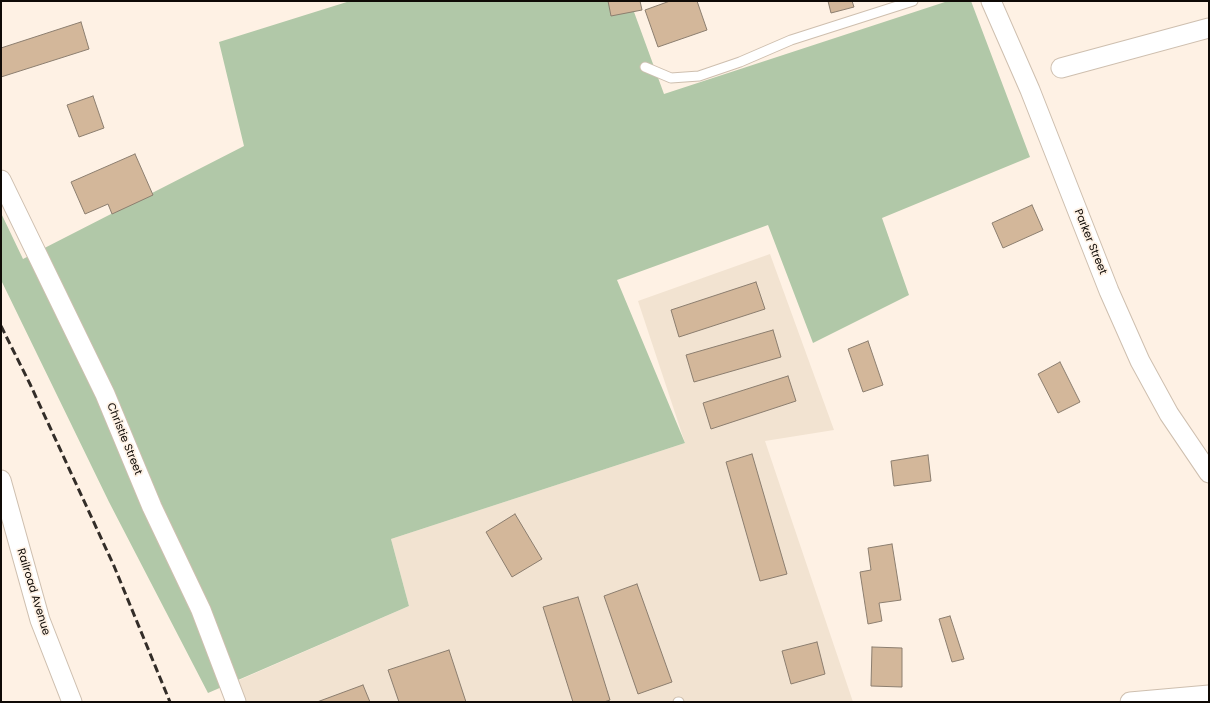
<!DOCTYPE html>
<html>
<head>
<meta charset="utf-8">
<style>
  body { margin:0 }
  #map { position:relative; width:1210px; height:703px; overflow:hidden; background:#fef1e4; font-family:Poppins,sans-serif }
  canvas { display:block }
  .frame { position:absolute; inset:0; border:2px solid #0f0a06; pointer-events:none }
</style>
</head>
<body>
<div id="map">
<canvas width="1210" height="703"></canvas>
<div class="frame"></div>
</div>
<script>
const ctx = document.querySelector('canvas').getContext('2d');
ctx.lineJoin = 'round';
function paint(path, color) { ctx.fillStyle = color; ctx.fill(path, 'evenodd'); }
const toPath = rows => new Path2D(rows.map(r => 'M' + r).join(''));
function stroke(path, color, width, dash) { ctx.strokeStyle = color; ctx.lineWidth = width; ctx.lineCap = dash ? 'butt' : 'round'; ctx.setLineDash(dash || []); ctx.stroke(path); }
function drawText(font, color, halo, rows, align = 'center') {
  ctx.font = font + ' Poppins,sans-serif'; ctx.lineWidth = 3.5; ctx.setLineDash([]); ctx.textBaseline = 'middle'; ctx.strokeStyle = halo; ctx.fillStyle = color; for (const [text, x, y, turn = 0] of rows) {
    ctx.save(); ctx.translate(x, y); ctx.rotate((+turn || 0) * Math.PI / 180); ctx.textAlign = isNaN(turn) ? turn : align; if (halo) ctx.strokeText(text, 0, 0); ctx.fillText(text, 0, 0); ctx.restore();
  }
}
paint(toPath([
  [770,254,834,430,765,441,853,702,226,702,221,688,409,606,391,539,685,443,638,301]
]), '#f2e3d1');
paint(toPath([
  [350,1,630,1,664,94,948,1,971,1,1030,157,882,218,909,295,813,343,768,225,617,280,685,443,391,539,409,606,208,693,109,502,1,280,1,213,23,259,244,146,219,42]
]), '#b1c8a8');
const building = toPath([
  [608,1,640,1,642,10,611,16,608,1],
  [670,1,697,1,707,30,658,47,645,10,670,1],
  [828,1,852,1,854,7,831,13,828,1],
  [81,22,89,49,1,77,1,48,81,22],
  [93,96,104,128,79,137,67,105,93,96],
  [135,154,153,195,112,214,108,204,85,214,71,182,135,154],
  [1032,205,1043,230,1003,248,992,223,1032,205],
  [756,282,765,309,679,337,671,310,756,282],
  [773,330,781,357,694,382,686,355,773,330],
  [868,341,883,385,863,392,848,349,868,341],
  [1060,362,1080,402,1058,413,1038,374,1060,362],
  [788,376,796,401,711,429,703,403,788,376],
  [752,454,787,574,760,581,726,462,752,454],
  [928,455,931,481,894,486,891,461,928,455],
  [515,514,542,559,512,577,486,532,515,514],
  [892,544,901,600,879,603,882,621,868,624,860,572,871,570,868,548,892,544],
  [637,584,672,682,638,694,604,596,637,584],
  [578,597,610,700,604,702,573,702,543,607,578,597],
  [950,616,964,659,952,662,939,619,950,616],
  [817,642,825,674,791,684,782,651,817,642],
  [872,647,902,648,902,687,871,686,872,647],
  [449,650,466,702,399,702,388,670,449,650],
  [363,685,370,702,317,702,363,685]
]);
paint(building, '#d3b79a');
stroke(building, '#8c7e6f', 1);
const service = toPath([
  [645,67,671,78,699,76,740,62,791,40,913,1],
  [678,702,679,702]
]);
const minor = toPath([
  [991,1,1030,90,1109,291,1140,361,1169,414,1209,473],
  [1061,68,1209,28],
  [1,180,105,394,152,507,201,610,236,702],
  [1,480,40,620,72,702],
  [1130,702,1209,695]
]);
stroke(service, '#cebfaf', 11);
stroke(minor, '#cebfaf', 21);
stroke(service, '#fff', 9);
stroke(minor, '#fff', 19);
stroke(toPath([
  [1,326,30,384,114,566,170,702]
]), '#332d28', 3, [8, 4]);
drawText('11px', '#0f0a06', '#fef1e4', [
  ["Parker Street",1090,242,68],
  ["Christie Street",124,439,68],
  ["Railroad Avenue",33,592,73]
]);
</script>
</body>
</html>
